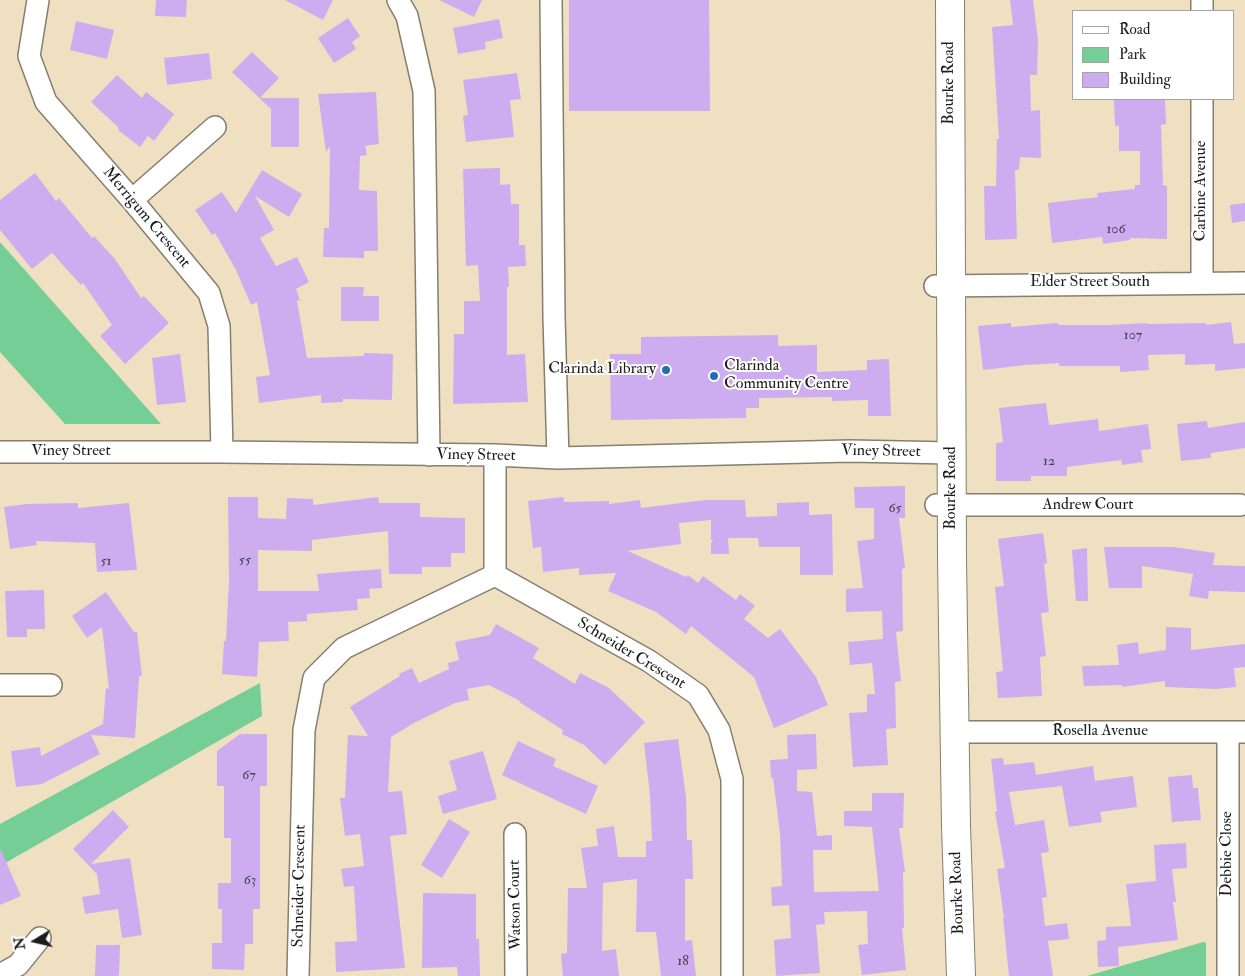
<!DOCTYPE html>
<html>
<head>
<meta charset="utf-8">
<style>
  body { margin:0 }
  #map { position:relative; width:1245px; height:976px; overflow:hidden; background:#f0e0c2; font-family:"IM FELL Double Pica",serif }
  canvas { display:block }
  .legend { position:absolute; left:1072px; top:10px; width:162px; height:90px; box-sizing:border-box; background:#fff; border:1px solid #a4a4a4; margin:0; padding:6px 9px; list-style:none; font-size:15px; color:#1c1c1c }
  .legend li { display:flex; align-items:center; gap:10px; height:25px }
  .legend b { width:25px; border:1px solid #a4a4a4 }
  .north { position:absolute; left:10px; top:916px; width:50px; height:50px; -webkit-text-stroke:4px #fff; paint-order:stroke; rotate:261deg; font-size:14px; font-weight:700; line-height:20px; text-align:center; color:#1c1c1c }
  .north::after { content:''; display:block; margin:auto; width:18px; height:22px; background:#1c1c1c; clip-path:polygon(50% 0,100% 100%,50% 72%,0 100%) }
</style>
</head>
<body>
<div id="map">
<canvas width="1245" height="976"></canvas>
<ul class="legend">
<li><b style="height:6px;background:#fff"></b>Road</li>
<li><b style="height:14px;background:#74ce95"></b>Park</li>
<li><b style="height:14px;background:#cdadef"></b>Building</li>
</ul>
<div class="north">N</div>
</div>
<script>
const ctx = document.querySelector('canvas').getContext('2d');
ctx.lineJoin = 'round';
function paint(path, color) { ctx.fillStyle = color; ctx.fill(path, 'evenodd'); }
const toPath = rows => new Path2D(rows.map(r => 'M' + r).join(''));
function stroke(path, color, width, dash) { ctx.strokeStyle = color; ctx.lineWidth = width; ctx.lineCap = dash ? 'butt' : 'round'; ctx.setLineDash(dash || []); ctx.stroke(path); }
function drawText(font, color, halo, rows, align = 'center') {
  ctx.font = font + ' "IM FELL Double Pica",serif'; ctx.lineWidth = 4; ctx.setLineDash([]); ctx.textBaseline = 'middle'; ctx.strokeStyle = halo; ctx.fillStyle = color; for (const [text, x, y, turn = 0] of rows) {
    ctx.save(); ctx.translate(x, y); ctx.rotate((+turn || 0) * Math.PI / 180); ctx.textAlign = isNaN(turn) ? turn : align; if (halo) ctx.strokeText(text, 0, 0); ctx.fillText(text, 0, 0); ctx.restore();
  }
}
paint(toPath([
  [0,242,161,424,65,424,0,352],
  [260,683,262,716,0,866,0,824],
  [1203,942,1206,943,1206,976,1087,976]
]), '#74ce95');
paint(toPath([
  [156,0,187,0,186,17,155,16],
  [285,0,333,0,323,20],
  [439,0,482,0,474,17],
  [569,0,709,0,710,111,569,111],
  [1010,0,1033,0,1038,40,1037,75,1030,75,1031,111,1040,110,1041,158,1020,157,1019,170,1015,170,1017,239,985,240,984,186,996,186,997,139,999,139,992,27,1013,25],
  [348,18,360,36,352,42,356,49,334,63,318,38],
  [499,19,503,38,485,42,486,49,458,54,453,28],
  [76,21,114,30,107,59,70,50],
  [252,52,279,78,260,98,299,98,299,147,271,147,271,109,232,72],
  [209,53,212,79,167,85,164,58],
  [517,73,521,99,510,100,514,137,466,142,463,116,468,115,463,80],
  [117,75,142,98,146,92,174,114,154,141,148,136,140,147,118,130,119,128,91,102],
  [376,92,379,144,365,146,367,155,360,156,359,190,377,191,378,251,364,251,364,258,323,257,324,228,329,228,330,146,326,152,318,94],
  [1144,99,1165,99,1166,124,1161,125,1163,185,1167,186,1167,239,1130,238,1130,240,1103,244,1102,237,1052,243,1048,203,1098,197,1097,193,1135,189,1135,185,1140,185,1140,151,1119,151,1119,126,1115,126,1114,100],
  [500,168,500,185,510,184,511,204,519,204,519,245,525,245,526,266,508,267,509,287,507,287,507,355,525,354,528,402,453,404,454,334,464,334,464,301,480,301,478,265,466,266,463,169],
  [262,170,302,194,289,217,255,196,274,230,260,238,276,266,297,257,309,282,296,289,300,300,297,301,307,358,364,356,364,353,393,354,392,400,343,399,343,402,321,403,321,395,259,403,256,377,270,375,257,302,251,305,236,270,215,233,212,235,195,210,222,192,236,213],
  [35,173,56,201,59,198,92,238,94,236,115,259,141,298,144,296,169,323,125,364,100,336,112,325,83,283,81,285,52,253,32,269,0,230,0,200],
  [1245,203,1245,221,1232,223,1230,205],
  [341,287,364,287,363,296,379,296,379,321,341,321],
  [1231,322,1234,344,1245,343,1245,368,1215,371,1215,364,1185,365,1185,354,1148,355,1149,370,1120,372,1120,366,1059,366,1059,363,1026,365,983,370,978,326,1011,323,1011,327,1058,323,1058,325,1110,325,1147,323,1147,324,1206,323,1207,325],
  [778,335,778,346,817,345,817,372,867,370,867,360,889,359,891,416,868,416,868,400,832,401,832,397,759,398,759,408,746,408,746,418,611,420,610,354,641,354,641,337],
  [180,354,186,402,157,405,152,358],
  [1046,403,1049,425,1098,419,1099,431,1148,424,1151,449,1141,450,1143,462,1122,465,1121,460,1067,467,1067,476,1031,476,1031,481,996,481,996,443,1003,442,999,408],
  [1207,421,1208,428,1245,422,1245,448,1211,453,1211,458,1181,461,1177,424],
  [905,486,905,518,899,518,905,568,902,569,903,631,896,632,901,681,895,682,896,728,886,729,888,765,853,767,849,713,867,712,867,694,875,694,872,663,850,665,848,642,883,639,882,611,846,612,846,589,863,588,857,541,874,539,874,508,855,508,854,487],
  [228,497,258,497,258,518,286,519,287,498,313,499,313,505,378,497,379,503,420,503,420,517,465,518,465,553,451,553,451,567,422,567,422,574,389,574,388,531,312,540,312,551,258,550,258,591,319,591,317,574,381,569,382,588,369,589,370,598,357,599,358,610,307,614,307,621,288,622,289,641,259,642,257,677,222,674,224,641,226,641,229,580],
  [563,497,564,502,609,501,609,504,640,500,641,508,705,500,745,500,746,517,777,516,777,503,809,502,809,515,832,514,833,575,800,575,800,547,759,547,758,538,728,538,729,554,711,554,711,543,713,540,711,540,711,520,679,523,681,544,628,551,686,577,688,575,698,583,703,576,736,600,740,594,755,606,744,619,768,638,780,629,816,677,828,705,774,728,754,677,691,626,686,634,656,612,608,591,616,573,579,575,579,568,543,572,541,547,533,548,528,501],
  [78,503,78,508,129,503,137,570,97,572,95,543,36,541,37,545,10,549,4,507,26,504],
  [1043,533,1047,563,1044,564,1049,612,1041,613,1046,656,1040,657,1042,696,998,698,996,672,1003,671,995,587,1004,586,998,539],
  [1104,547,1174,547,1215,553,1213,565,1245,566,1245,592,1209,591,1208,599,1189,596,1193,574,1142,566,1142,588,1109,588],
  [1087,548,1088,601,1076,601,1072,550],
  [44,590,45,629,27,629,27,637,7,637,5,591],
  [106,592,134,632,137,632,142,676,139,676,135,738,91,735,100,754,42,784,16,787,11,751,40,747,41,756,103,724,106,688,109,689,102,627,87,638,72,616],
  [496,624,539,648,533,658,575,684,580,673,609,688,645,722,605,765,584,745,562,734,563,730,519,702,520,701,489,685,467,689,469,700,455,703,414,723,391,737,388,792,402,791,407,834,390,836,405,968,336,972,335,942,357,941,354,886,344,887,341,869,364,866,360,834,345,836,340,798,345,798,348,735,368,736,350,707,400,676,399,674,412,668,419,683,449,669,448,663,459,660,455,642,490,635],
  [1166,627,1191,628,1191,650,1245,644,1245,667,1234,668,1236,687,1216,689,1165,687,1165,681,1122,687,1122,685,1084,686,1082,666,1119,665,1117,645,1138,642,1139,654,1166,650],
  [240,734,267,734,267,786,260,786,260,909,253,909,253,944,245,944,244,970,212,969,212,943,222,943,222,909,218,909,218,883,231,883,231,838,224,838,224,786,217,786,217,751],
  [816,734,817,769,797,770,797,791,812,792,817,836,832,835,832,850,813,850,814,892,879,891,872,827,844,826,844,811,872,811,872,793,904,793,903,828,899,828,905,872,903,872,904,928,902,928,906,970,862,975,858,945,868,944,867,911,824,912,825,924,816,925,820,973,776,976,774,940,791,938,789,905,772,906,771,887,782,886,780,833,773,778,771,778,770,760,788,759,787,735],
  [678,739,686,797,687,840,692,840,693,879,685,879,685,941,692,940,696,976,661,976,656,932,636,932,637,879,603,883,602,951,616,949,619,976,563,976,561,954,567,953,568,888,587,888,581,848,598,846,596,829,614,826,618,857,646,857,646,841,652,841,650,795,644,743],
  [518,741,556,759,553,766,598,786,586,814,502,775],
  [483,751,497,799,443,814,438,796,457,790,449,761],
  [1003,758,1004,765,1034,762,1036,775,1093,766,1095,781,1133,776,1137,807,1100,812,1102,822,1069,827,1062,786,1009,792,1015,825,1044,820,1049,852,1041,853,1047,897,1042,898,1045,926,1067,923,1069,939,1048,941,1053,976,1009,976,1003,918,1004,918,997,869,1005,868,995,812,997,811,991,759],
  [1192,775,1193,788,1198,788,1201,820,1172,822,1168,777],
  [113,810,129,827,91,864,130,858,142,935,122,938,118,909,85,914,82,897,100,894,97,874,73,849],
  [449,819,470,832,442,878,421,865],
  [1186,843,1187,868,1172,869,1176,902,1173,902,1178,940,1118,947,1119,966,1098,967,1097,941,1106,940,1106,927,1131,926,1126,884,1156,881,1154,845],
  [0,848,21,896,0,905],
  [423,893,476,894,476,939,479,939,480,976,458,976,457,967,422,968],
  [96,945,120,945,119,976,95,976]
]), '#cdadef');
const minor = toPath([
  [38,0,29,56,46,102,132,200,209,293,219,326,222,452],
  [398,0,407,16,424,91,429,455],
  [551,0,554,317,558,458],
  [1202,0,1202,11],
  [132,200,215,127],
  [1202,283,1202,99],
  [935,286,1245,283],
  [0,452,222,452,495,455,558,458,850,451,952,453],
  [495,455,495,575],
  [936,505,1240,505],
  [495,575,649,661,698,695,719,730,732,779,732,976],
  [0,685,51,685],
  [955,732,1245,732],
  [1228,732,1228,976],
  [515,834,516,976],
  [0,975,18,965,40,938],
  [298,976,304,730,314,678,344,648,495,575]
]);
const major = toPath([
  [950,0,952,559,956,826,961,976]
]);
stroke(minor, '#867e6f', 24);
stroke(major, '#867e6f', 30);
stroke(minor, '#fff', 21);
stroke(major, '#fff', 28);
for (const [x, y, r, color] of [
  [666,370,5,"#1f6fb2"],
  [714,376,5,"#1f6fb2"]
]) { const dot = new Path2D(); dot.arc(x, y, r, 0, 2 * Math.PI); ctx.fillStyle = color; ctx.fill(dot); stroke(dot, '#fff', 2); }
drawText('14px', '#484051', null, [
  ["106",1116,230],
  ["107",1133,336],
  ["12",1049,462],
  ["65",895,509],
  ["55",245,561],
  ["51",106,562],
  ["67",249,776],
  ["63",250,881],
  ["18",683,962]
]);
drawText('16px', '#1c1c1c', '#fff', [
  ["Bourke Road",950,83,-90],
  ["Carbine Avenue",1202,191,-90],
  ["Merrigum Crescent",146,218,50],
  ["Elder Street South",1090,283],
  ["Viney Street",71,452],
  ["Viney Street",881,452,1],
  ["Viney Street",476,456,1],
  ["Bourke Road",952,488,-90],
  ["Andrew Court",1088,506],
  ["Schneider Crescent",631,654,31],
  ["Rosella Avenue",1100,732],
  ["Debbie Close",1228,854,-90],
  ["Schneider Crescent",300,886,-89],
  ["Bourke Road",958,893,-92],
  ["Watson Court",516,905,-91]
]);
drawText('16px', '#1c1c1c', '#fff', [
  ["Clarinda",724,367],
  ["Community Centre",724,385],
  ["Clarinda Library",656,370,"right"]
], 'left');
</script>
</body>
</html>
